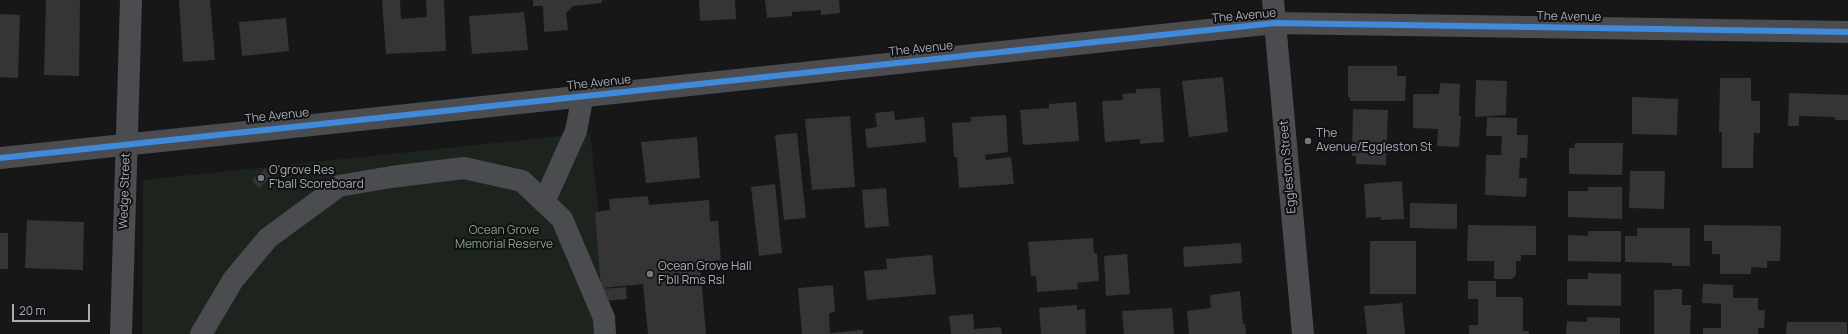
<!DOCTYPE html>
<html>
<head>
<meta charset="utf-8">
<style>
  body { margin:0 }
  #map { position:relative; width:1848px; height:334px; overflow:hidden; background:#171717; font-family:Manrope,sans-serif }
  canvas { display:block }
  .scale { position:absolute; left:12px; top:304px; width:78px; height:18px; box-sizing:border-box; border:2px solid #a8adb8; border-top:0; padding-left:5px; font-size:12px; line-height:14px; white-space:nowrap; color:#a8adb8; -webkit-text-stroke:3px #111113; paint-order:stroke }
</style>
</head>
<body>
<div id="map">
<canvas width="1848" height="334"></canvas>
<div class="scale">20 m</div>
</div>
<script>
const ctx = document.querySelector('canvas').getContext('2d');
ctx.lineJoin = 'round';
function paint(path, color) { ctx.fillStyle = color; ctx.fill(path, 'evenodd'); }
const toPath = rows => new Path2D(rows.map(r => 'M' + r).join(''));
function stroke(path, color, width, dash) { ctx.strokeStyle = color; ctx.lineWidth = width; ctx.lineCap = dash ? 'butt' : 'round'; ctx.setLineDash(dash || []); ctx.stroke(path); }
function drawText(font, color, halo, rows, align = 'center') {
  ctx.font = font + ' Manrope,sans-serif'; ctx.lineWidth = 4; ctx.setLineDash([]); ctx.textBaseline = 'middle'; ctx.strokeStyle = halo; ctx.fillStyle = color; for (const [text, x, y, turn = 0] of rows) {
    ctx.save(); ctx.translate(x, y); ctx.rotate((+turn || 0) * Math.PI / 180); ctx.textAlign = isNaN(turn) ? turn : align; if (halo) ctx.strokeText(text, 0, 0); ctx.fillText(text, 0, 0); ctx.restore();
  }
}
paint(toPath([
  [590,133,612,334,142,334,143,180]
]), '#1d241e');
paint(toPath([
  [46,0,80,0,79,76,44,75],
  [179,0,210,0,215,60,183,62],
  [382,0,400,0,401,19,427,17,426,0,444,0,446,51,386,54],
  [533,0,602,0,602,3,573,6,566,13,568,30,544,32,543,6,533,6],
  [699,0,735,0,736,19,700,21],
  [765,0,839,0,840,13,821,15,821,10,792,12,792,16,767,18],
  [524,12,528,50,472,54,469,16],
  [0,14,20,15,18,78,0,77],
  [286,18,289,51,242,56,239,22],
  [1348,66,1397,66,1397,76,1406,76,1405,101,1350,101,1350,97,1348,97],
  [1223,77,1228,132,1189,137,1182,81],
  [1720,78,1751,78,1751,101,1760,101,1760,133,1754,133,1753,168,1722,168,1722,132,1719,132],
  [1476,80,1507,81,1506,115,1475,117],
  [1440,83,1460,84,1459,116,1461,116,1459,147,1437,146,1438,129,1413,128,1413,94,1439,94],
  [1160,88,1164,142,1140,144,1140,139,1105,142,1102,101,1123,100,1122,94,1136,93,1136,89],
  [1789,93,1848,95,1848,120,1835,120,1835,117,1799,116,1799,126,1788,126],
  [1632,97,1678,99,1677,135,1632,134],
  [1076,102,1079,141,1023,145,1020,110,1049,108,1049,104],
  [1353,109,1388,110,1386,165,1356,164,1356,156,1352,156],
  [894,111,895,120,924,117,926,142,867,148,865,129,877,127,875,113],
  [1006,115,1008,152,985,155,986,160,1011,157,1014,184,959,188,957,157,954,157,952,123,971,122,971,117],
  [850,116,855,187,812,190,805,119],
  [1487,117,1517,118,1517,135,1528,135,1527,158,1520,158,1519,178,1527,178,1526,197,1485,195,1486,155,1501,155,1502,136,1486,136],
  [797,133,806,218,784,220,775,135],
  [697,137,700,178,646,183,641,142],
  [1575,143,1623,143,1622,175,1569,174,1569,148,1574,148],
  [265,169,271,177,259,188,252,180],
  [1630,171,1665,171,1664,209,1629,208],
  [1402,181,1404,219,1381,220,1381,217,1366,218,1364,184],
  [775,184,782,253,759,256,751,187],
  [1588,187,1622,187,1622,219,1568,217,1568,191,1588,191],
  [886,188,889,226,865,228,862,190],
  [648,196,649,205,709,200,710,221,718,221,721,260,713,261,714,264,700,265,706,334,648,334,643,284,601,288,595,212,610,210,609,199],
  [1410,203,1457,204,1457,229,1410,228],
  [27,220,84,222,83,270,25,268],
  [1468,225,1536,226,1536,255,1521,255,1521,261,1516,261,1516,275,1512,279,1494,279,1494,261,1467,261],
  [1704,225,1781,226,1780,261,1767,261,1767,268,1751,267,1751,274,1720,274,1720,254,1712,254,1712,241,1704,241],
  [1637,228,1690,228,1690,266,1672,266,1672,263,1625,262,1625,236,1637,236],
  [1588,231,1621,231,1621,262,1568,261,1568,235,1588,236],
  [0,233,8,233,8,269,0,269],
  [1093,238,1094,253,1097,253,1099,281,1077,283,1078,289,1037,292,1036,276,1031,276,1028,242],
  [1370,241,1416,241,1416,294,1370,294],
  [1241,243,1242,263,1184,267,1183,247],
  [1127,254,1130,294,1106,296,1104,256],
  [932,255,936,294,867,300,864,271,887,269,886,259],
  [1588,273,1621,274,1621,306,1567,305,1567,279,1588,279],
  [1468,281,1496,281,1496,297,1521,297,1523,299,1523,331,1529,331,1529,334,1469,334,1469,325,1478,325,1478,299,1468,299],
  [1703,284,1733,285,1733,298,1758,298,1758,310,1765,310,1764,328,1758,328,1758,334,1703,334,1703,328,1721,328,1721,304,1702,303],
  [833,285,835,312,829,313,830,333,863,330,863,334,802,334,798,288],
  [626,287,627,299,602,301,602,289],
  [1671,289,1682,289,1682,305,1691,305,1690,334,1654,334,1654,290,1671,290],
  [1240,291,1243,324,1245,324,1246,334,1189,334,1187,311,1211,308,1210,295],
  [1402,303,1405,334,1367,334,1364,306],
  [1077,305,1077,310,1085,309,1086,334,1041,334,1039,308],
  [1172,308,1174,334,1124,334,1122,311],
  [973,314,974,329,1001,327,1002,334,951,334,949,316],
  [1587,317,1620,318,1620,334,1566,334,1567,321,1587,322],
  [1787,322,1847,322,1847,334,1786,334]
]), '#353536');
stroke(toPath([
  [1273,0,1303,334],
  [0,158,1275,23,1848,32],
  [544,202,576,131,583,95],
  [121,334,131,0],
  [201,334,233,280,268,238,339,186,391,177,464,168,522,181,562,219,604,318,605,334]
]), '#4b4c50', 22);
stroke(toPath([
  [0,158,1275,23,1848,32]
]), '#408adc', 6);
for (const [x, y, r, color] of [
  [1308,141,4,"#757880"],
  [261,178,4,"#757880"],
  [650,274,4,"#757880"]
]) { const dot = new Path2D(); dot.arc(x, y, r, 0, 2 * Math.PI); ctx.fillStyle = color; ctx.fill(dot); stroke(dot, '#111113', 1.5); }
drawText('12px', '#a8adb8', '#111113', [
  ["The Avenue",1244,16,-5],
  ["The Avenue",1569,17,1],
  ["The Avenue",921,49,-6],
  ["The Avenue",599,83,-6],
  ["The Avenue",277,116,-6],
  ["Eggleston Street",1288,167,-95],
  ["Wedge Street",125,191,-88]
]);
drawText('12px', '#a8adb8', '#111113', [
  ["The",1316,134],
  ["Avenue/Eggleston St",1316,148],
  ["O'grove Res",269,171],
  ["F'ball Scoreboard",269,185],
  ["Ocean Grove Hall",658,267],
  ["F'bll Rms Rsl",658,281]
], 'left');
drawText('12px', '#7fa381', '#111113', [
  ["Ocean Grove",504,231],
  ["Memorial Reserve",504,245]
]);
</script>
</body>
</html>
